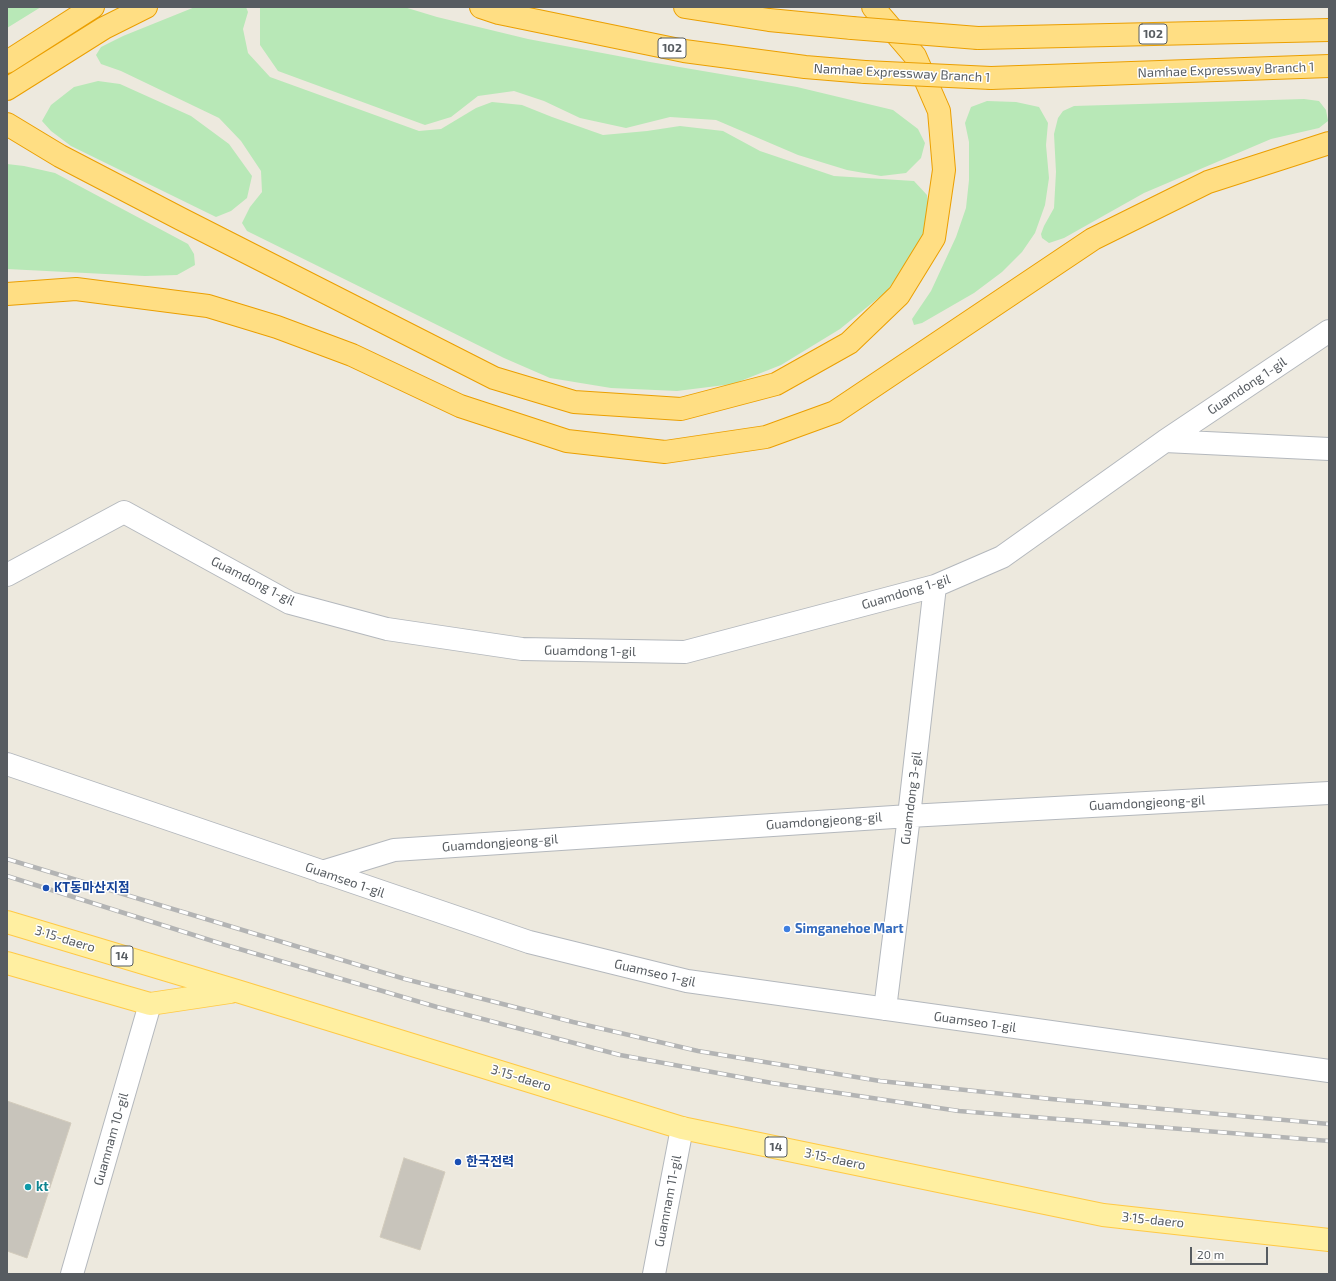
<!DOCTYPE html>
<html>
<head>
<meta charset="utf-8">
<style>
  body { margin:0 }
  #map { position:relative; width:1336px; height:1281px; overflow:hidden; background:#ede9de; font-family:"Exo 2",sans-serif }
  canvas { display:block }
  .frame { position:absolute; inset:0; border:8px solid #575c61; pointer-events:none }
  .scale { position:absolute; left:1190px; top:1247px; width:78px; height:18px; box-sizing:border-box; border:2px solid #575c61; border-top:0; padding-left:5px; font-size:12px; line-height:14px; white-space:nowrap; color:#575c61; -webkit-text-stroke:3px #fff; paint-order:stroke }
</style>
</head>
<body>
<div id="map">
<canvas width="1336" height="1281"></canvas>
<div class="frame"></div>
<div class="scale">20 m</div>
</div>
<script>
const ctx = document.querySelector('canvas').getContext('2d');
ctx.lineJoin = 'round';
function paint(path, color) { ctx.fillStyle = color; ctx.fill(path, 'evenodd'); }
const toPath = rows => new Path2D(rows.map(r => 'M' + r).join(''));
function stroke(path, color, width, dash) { ctx.strokeStyle = color; ctx.lineWidth = width; ctx.lineCap = dash ? 'butt' : 'round'; ctx.setLineDash(dash || []); ctx.stroke(path); }
function drawText(font, color, halo, rows, align = 'center') {
  ctx.font = font + ' "Exo 2","Noto Sans KR",sans-serif'; ctx.lineWidth = 3; ctx.setLineDash([]); ctx.textBaseline = 'middle'; ctx.strokeStyle = halo; ctx.fillStyle = color; for (const [text, x, y, turn = 0] of rows) {
    ctx.save(); ctx.translate(x, y); ctx.rotate((+turn || 0) * Math.PI / 180); ctx.textAlign = isNaN(turn) ? turn : align; if (halo) ctx.strokeText(text, 0, 0); ctx.fillText(text, 0, 0); ctx.restore();
  }
}
paint(toPath([
  [7,7,41,7,7,28],
  [195,7,246,7,248,12,243,29,248,53,270,77,419,131,441,129,476,108,492,102,522,105,552,117,603,135,647,131,680,126,723,131,760,151,834,176,914,181,927,195,930,215,919,246,887,291,840,329,781,365,733,384,677,391,611,388,550,378,504,358,247,231,242,223,250,207,262,192,261,171,241,141,219,118,121,71,101,64,96,55,101,47,123,36],
  [260,7,404,7,437,17,528,39,650,62,797,87,893,110,918,129,925,143,921,158,906,173,881,176,847,170,798,155,716,120,670,117,626,128,580,118,544,101,514,91,478,96,451,117,425,125,278,71,260,45],
  [98,81,120,84,191,116,229,144,252,176,247,198,231,211,216,217,71,146,51,131,42,121,51,105,74,87],
  [1304,99,1319,101,1326,110,1328,121,1319,128,1271,139,1144,193,1064,238,1049,243,1042,238,1041,234,1044,226,1054,208,1056,172,1054,134,1058,118,1063,111,1074,106],
  [987,101,1016,102,1039,107,1048,123,1046,145,1049,178,1045,205,1035,233,1022,252,1002,272,974,293,922,323,914,325,912,319,931,291,956,237,966,208,969,180,969,142,965,123,971,107],
  [7,164,24,166,55,173,188,244,194,254,195,265,177,275,145,276,7,269]
]), '#b8e8b7');
const building = toPath([
  [7,1101,71,1123,27,1258,7,1251,7,1101],
  [404,1158,445,1172,420,1250,380,1237,404,1158]
]);
paint(building, '#c8c4bb');
stroke(building, '#d2cbbc', 1);
const minor = toPath([
  [1165,441,1329,449],
  [7,575,124,512,290,603,387,629,522,649,685,652,935,586,1002,557,1165,441,1329,331],
  [7,764,529,942,687,981,1329,1071],
  [322,872,394,850,909,816,1329,793],
  [885,1009,909,816,935,586],
  [72,1274,150,1004],
  [654,1274,682,1128]
]);
const major = toPath([
  [7,922,237,991,682,1128,1103,1215,1329,1240],
  [7,963,150,1004,230,992]
]);
const highway = toPath([
  [481,7,499,13,684,51,805,67,865,72],
  [685,7,769,20,852,28],
  [978,38,1329,30],
  [7,62,93,7],
  [991,78,1329,66],
  [7,89,104,28,146,7],
  [7,124,60,156,181,219,494,378,574,402,681,409,776,384,849,343,899,295,934,238,944,170,939,111,915,56,873,7],
  [7,294,76,289,208,306,277,327,352,355,460,406,567,441,665,452,766,437,835,412,1093,239,1208,182,1329,143]
]);
stroke(minor, '#b4b8bd', 24);
stroke(major, '#ffc945', 24);
stroke(highway, '#eb9f00', 24);
stroke(minor, '#fff', 22);
stroke(major, '#ffefa1', 22);
stroke(highway, '#ffde83', 22);
const rail = toPath([
  [7,859,405,979,573,1022,698,1051,880,1081,1051,1099,1329,1124],
  [7,876,219,943,437,1007,620,1055,772,1083,959,1111,1329,1141]
]);
stroke(rail, '#b3b4b4', 4.5);
stroke(rail, '#fff', 3, [9]);
const highwayBridge = toPath([
  [852,28,978,38],
  [865,72,991,78]
]);
stroke(highwayBridge, '#eb9f00', 24, []);
stroke(highwayBridge, '#ffde83', 22);
for (const [x, y, r, color] of [
  [46,888,4,"#1a4fb4"],
  [787,929,4,"#3f7fe0"],
  [458,1162,4,"#1a4fb4"],
  [28,1187,4,"#0f9aa8"]
]) { const dot = new Path2D(); dot.arc(x, y, r, 0, 2 * Math.PI); ctx.fillStyle = color; ctx.fill(dot); stroke(dot, '#fff', 1.5); }
for (const [x, y, w] of [
  [1153,34,28],
  [672,48,28],
  [122,956,22],
  [776,1147,22]
]) { const box = new Path2D(); box.roundRect(x - w / 2, y - 10, w, 20, 3); ctx.fillStyle = '#fff'; ctx.fill(box); stroke(box, '#575c61', 1); }
drawText('bold 12px', '#575c61', null, [
  ["102",1153,34],
  ["102",672,48],
  ["14",122,956],
  ["14",776,1147]
]);
drawText('13px', '#575c61', '#fff', [
  ["Namhae Expressway Branch 1",1226,70,-2],
  ["Namhae Expressway Branch 1",902,73,3],
  ["Guamdong 1-gil",1247,386,-34],
  ["Guamdong 1-gil",253,581,27],
  ["Guamdong 1-gil",906,592,-17],
  ["Guamdong 1-gil",590,651,1],
  ["Guamdong 3-gil",911,798,-83],
  ["Guamdongjeong-gil",1147,803,-3],
  ["Guamdongjeong-gil",824,821,-4],
  ["Guamdongjeong-gil",500,843,-4],
  ["Guamseo 1-gil",345,880,19],
  ["3·15-daero",65,939,17],
  ["Guamseo 1-gil",655,973,13],
  ["Guamseo 1-gil",975,1022,8],
  ["3·15-daero",521,1078,17],
  ["Guamnam 10-gil",111,1139,-74],
  ["3·15-daero",835,1159,12],
  ["Guamnam 11-gil",668,1201,-79],
  ["3·15-daero",1153,1220,6]
]);
drawText('bold 13px', '#164399', '#fff', [
  ["KT동마산지점",54,888],
  ["한국전력",466,1162]
], 'left');
drawText('bold 13px', '#366cbe', '#fff', [
  ["Simganehoe Mart",795,929]
], 'left');
drawText('bold 13px', '#0d838f', '#fff', [
  ["kt",36,1187]
], 'left');
</script>
</body>
</html>
